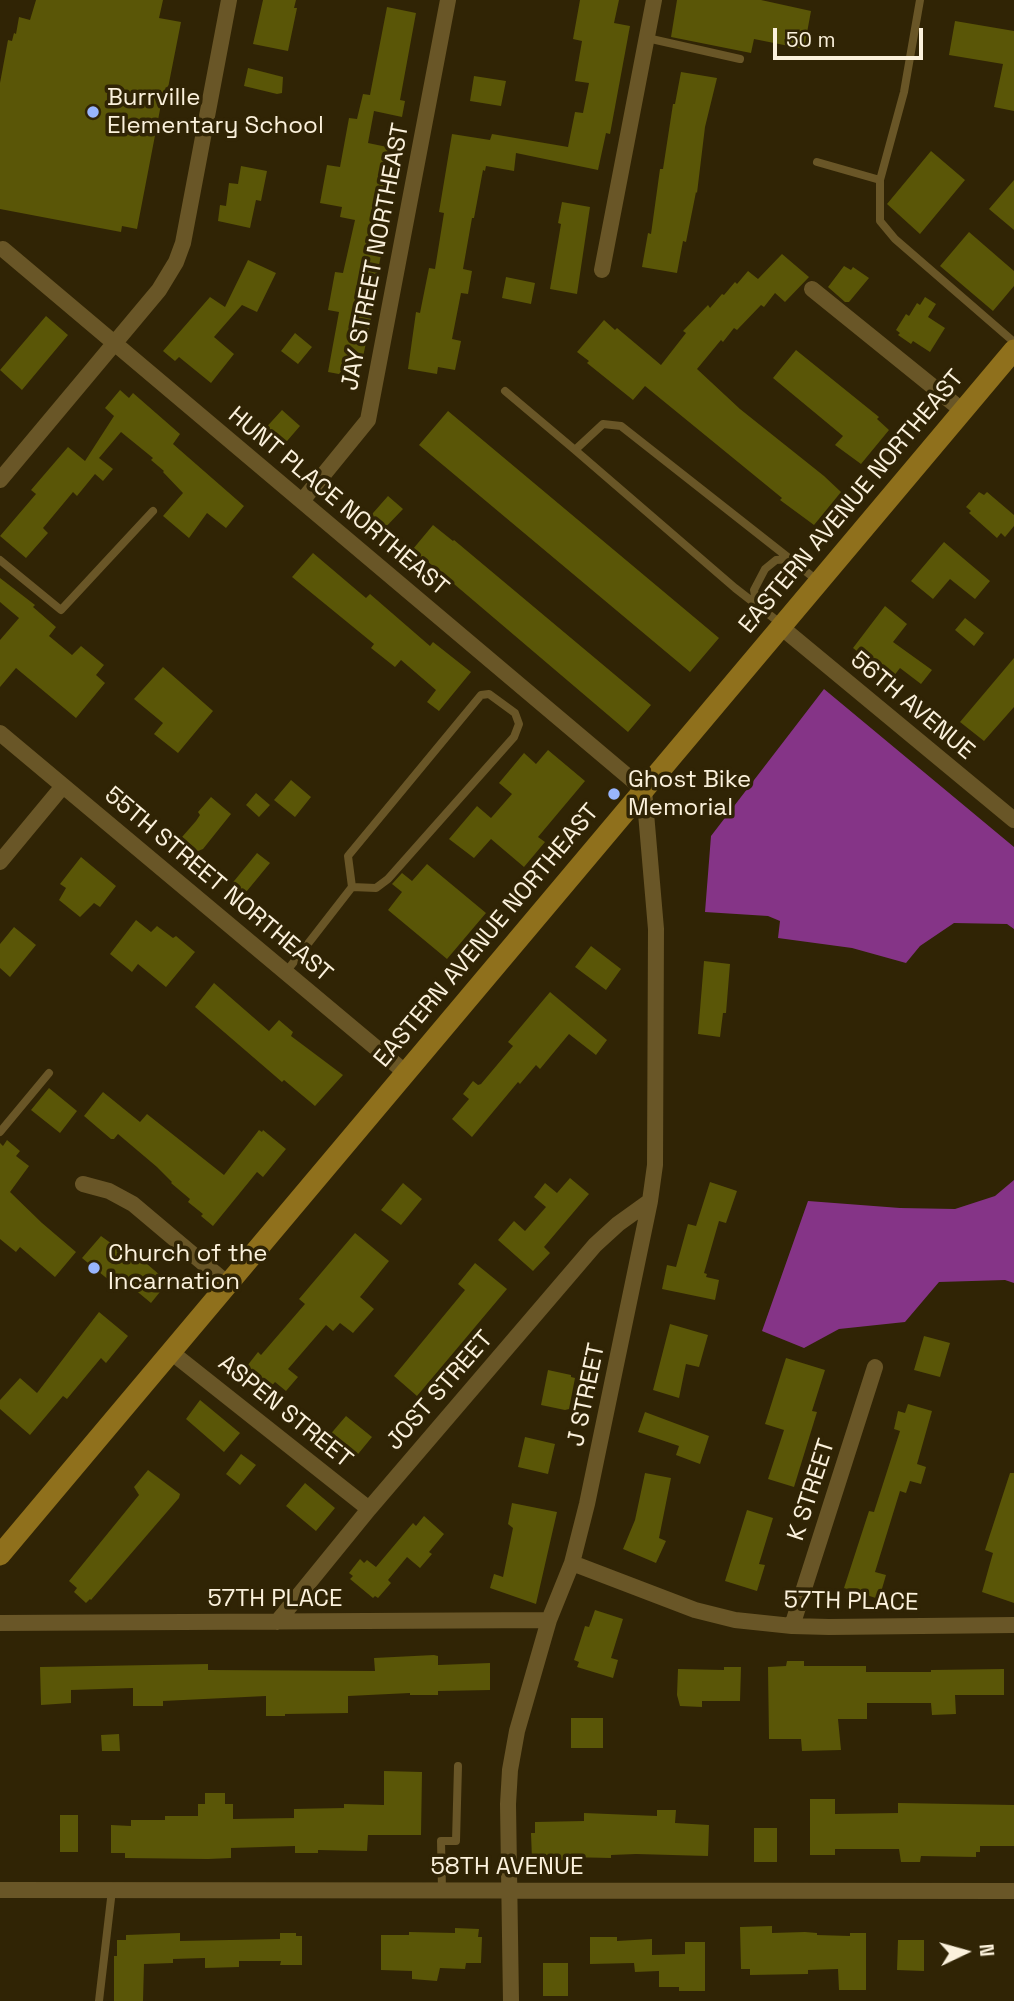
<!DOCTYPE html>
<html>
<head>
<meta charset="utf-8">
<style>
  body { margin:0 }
  #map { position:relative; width:1014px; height:2001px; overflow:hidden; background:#302405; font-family:"Space Grotesk",sans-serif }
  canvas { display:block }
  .north { position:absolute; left:930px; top:1917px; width:70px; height:70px; -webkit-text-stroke:5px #302405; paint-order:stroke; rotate:85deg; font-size:19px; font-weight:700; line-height:28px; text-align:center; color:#fbf1dc }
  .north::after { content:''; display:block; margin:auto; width:24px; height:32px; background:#fbf1dc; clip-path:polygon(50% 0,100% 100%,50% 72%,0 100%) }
  .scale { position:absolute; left:773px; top:28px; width:150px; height:32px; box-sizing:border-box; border:4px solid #fbf1dc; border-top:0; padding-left:9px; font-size:21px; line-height:24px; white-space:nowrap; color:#fbf1dc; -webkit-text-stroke:5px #302405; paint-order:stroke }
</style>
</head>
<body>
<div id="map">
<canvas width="1014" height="2001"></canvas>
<div class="north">N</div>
<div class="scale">50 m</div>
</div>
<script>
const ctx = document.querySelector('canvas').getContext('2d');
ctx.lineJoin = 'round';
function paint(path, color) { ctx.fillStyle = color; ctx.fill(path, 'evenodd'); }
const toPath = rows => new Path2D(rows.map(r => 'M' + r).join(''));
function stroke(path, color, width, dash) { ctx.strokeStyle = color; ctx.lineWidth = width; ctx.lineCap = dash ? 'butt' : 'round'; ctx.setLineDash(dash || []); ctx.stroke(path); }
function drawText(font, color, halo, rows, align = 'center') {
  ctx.font = font + ' "Space Grotesk",sans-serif'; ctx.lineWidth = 7; ctx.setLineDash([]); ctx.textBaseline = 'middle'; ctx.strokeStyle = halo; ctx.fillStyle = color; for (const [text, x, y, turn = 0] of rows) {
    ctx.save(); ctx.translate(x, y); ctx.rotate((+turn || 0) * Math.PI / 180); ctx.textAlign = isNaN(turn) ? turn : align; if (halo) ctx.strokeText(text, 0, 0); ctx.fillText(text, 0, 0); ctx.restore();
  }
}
paint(toPath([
  [824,689,1014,847,1014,929,1007,924,954,923,920,946,906,963,852,948,778,938,780,921,768,916,705,912,711,836],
  [1014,1180,1014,1283,1005,1280,939,1282,905,1322,839,1329,804,1348,762,1331,808,1201,900,1208,955,1209,995,1196]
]), '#853487');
paint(toPath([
  [36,0,163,0,159,18,181,22,168,88,166,87,163,94,137,229,122,226,121,232,0,209,0,83,8,40,12,41,14,33,16,34,19,17,30,20],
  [263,0,296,0,294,8,297,8,288,51,253,44],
  [580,0,619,0,614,23,630,26,610,134,606,133,598,170,516,153,514,171,486,166,485,171,483,170,474,218,472,218,463,269,472,271,468,294,461,293,452,339,461,341,455,370,438,367,437,374,408,369,416,312,420,313,429,268,435,269,444,213,439,212,452,134,490,140,492,134,568,147,575,112,583,113,589,83,575,81,582,41,573,39],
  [677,0,761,0,811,11,804,49,754,39,751,53,671,37],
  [387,7,416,13,400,100,405,101,402,117,374,111,368,143,392,148,374,234,382,235,377,255,381,255,374,290,377,291,361,366,357,365,355,377,328,372,339,312,328,310,335,272,343,273,355,220,340,217,342,207,320,203,327,165,340,167,349,118,357,119,363,94,370,95],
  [955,21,1014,31,1014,111,994,107,1003,64,949,55],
  [248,68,283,77,282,93,277,94,244,86],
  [681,72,717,78,705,127,697,193,696,192,686,242,683,241,677,273,642,267,648,233,651,234,660,169,663,169,673,104,675,104],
  [474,76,506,81,501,106,470,101],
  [931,151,965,180,920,234,887,204],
  [241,166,267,171,261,201,256,200,250,228,218,221,220,205,226,206,229,183,238,184],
  [1014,180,1014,230,989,209],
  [562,202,590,207,577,294,550,289,561,224,558,223],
  [969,232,1014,271,1014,286,993,311,940,266],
  [782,254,809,277,785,302,775,293,764,307,761,305,737,330,734,328,723,342,721,340,697,369,740,409,824,476,841,492,814,525,780,500,782,498,645,386,633,400,587,363,589,361,577,352,604,320,615,330,617,328,661,365,686,333,683,331,708,305,710,308,722,294,724,295,735,282,737,284,748,271,758,279],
  [248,260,276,273,257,312,242,305,214,337,234,354,211,383,179,357,175,361,163,351,210,297,225,307],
  [844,266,851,270,853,267,869,278,849,302,845,302,828,287],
  [506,277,535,283,531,304,502,298],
  [925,297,936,304,928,317,945,328,930,352,913,341,911,344,898,335,900,333,896,330,906,314,909,316,917,303,920,305],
  [46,316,68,335,22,390,0,370],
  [295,333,312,347,298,364,281,351],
  [796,350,879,417,877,419,889,430,861,464,835,445,843,436,773,378],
  [120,390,129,398,133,393,180,434,173,444,244,506,226,528,207,513,189,538,163,516,183,493,163,472,164,471,151,460,153,458,121,432,99,458,113,469,103,481,95,474,77,496,73,492,43,528,48,533,26,558,0,536,36,494,31,490,68,447,85,461,114,416,105,408],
  [282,410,300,426,281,448,262,432],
  [448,411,719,638,690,672,419,445],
  [979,492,984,495,987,492,1014,515,1014,526,1005,537,1001,533,997,538,969,513,971,511,966,507],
  [388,496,403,509,380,533,366,521],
  [433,525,453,541,454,540,651,705,628,732,427,561,422,567,408,555],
  [944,542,990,581,975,599,950,579,933,599,911,581],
  [313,553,366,598,370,594,430,646,433,642,471,672,439,711,427,702,436,690,401,660,395,667,371,648,374,644,292,577],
  [0,578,35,605,33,607,56,627,49,636,72,655,81,646,104,665,96,675,105,683,76,718,16,668,0,687,0,640,19,618,0,602],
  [885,606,907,624,893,642,932,670,921,684,900,668,890,681,884,676,883,677,856,655,858,652,853,648],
  [965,618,984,633,974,646,955,630],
  [1014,658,1014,707,984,741,960,722],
  [163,667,213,711,178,753,154,734,163,723,134,699],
  [548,750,585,781,538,837,545,842,524,867,491,839,474,858,449,839,477,806,491,818,512,794,499,783,524,753,536,764],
  [291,780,311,797,295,817,274,800],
  [256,793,270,805,259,817,246,805],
  [211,797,231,814,203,849,198,851,182,837,196,821,200,815,198,812],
  [257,853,270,863,242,897,230,886],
  [81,857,116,886,100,907,94,903,80,917,59,900,66,888,60,884],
  [427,864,486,913,447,959,388,910,402,892,392,884,402,873,412,881],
  [136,920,151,932,157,926,173,938,176,936,195,952,166,987,138,964,132,972,110,954],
  [14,927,36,945,10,977,0,968,0,944],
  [591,946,621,969,606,990,575,967],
  [704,961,730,964,726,1013,723,1013,720,1037,698,1034],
  [214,983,269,1031,279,1020,293,1032,291,1036,343,1075,315,1106,284,1080,282,1082,195,1007],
  [550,992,607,1040,596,1055,569,1034,540,1069,536,1065,520,1084,518,1082,472,1137,452,1119,469,1099,463,1094,473,1081,478,1085,481,1084,513,1046,508,1042],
  [49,1088,77,1111,60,1133,31,1110],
  [103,1092,140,1122,147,1114,224,1175,259,1130,262,1132,263,1130,286,1149,263,1177,257,1172,213,1226,201,1216,203,1214,188,1202,190,1199,171,1183,172,1182,157,1167,118,1134,114,1139,111,1139,84,1116],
  [7,1140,20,1151,16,1156,29,1166,10,1192,42,1223,76,1252,55,1277,20,1247,16,1252,0,1239,0,1143,3,1146],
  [570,1178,589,1194,544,1247,550,1253,533,1271,498,1240,514,1221,525,1231,546,1207,534,1197,545,1183,557,1193],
  [710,1182,737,1191,726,1223,719,1221,704,1273,707,1274,706,1277,719,1280,715,1300,662,1289,667,1265,676,1267,688,1224,696,1226],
  [403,1183,422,1199,401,1225,381,1210],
  [355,1233,389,1261,360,1297,374,1309,353,1333,340,1323,333,1331,326,1325,288,1369,298,1377,286,1391,275,1382,269,1389,250,1373,253,1370,247,1366,258,1352,261,1355,305,1304,299,1299],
  [101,1236,137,1262,140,1258,168,1282,151,1303,116,1274,110,1281,82,1258],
  [475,1263,507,1289,417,1396,394,1376,465,1290,458,1284],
  [99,1312,128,1336,106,1363,101,1358,67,1399,63,1396,30,1435,0,1409,0,1400,20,1378,37,1393],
  [670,1324,708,1335,699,1367,686,1364,679,1398,653,1390],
  [924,1336,950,1343,940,1377,914,1370],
  [786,1358,825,1370,812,1411,817,1412,794,1487,768,1479,784,1430,765,1424],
  [548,1370,571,1375,571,1377,575,1378,569,1409,565,1410,541,1405],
  [200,1400,240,1433,224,1452,186,1419],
  [908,1404,932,1411,917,1464,926,1467,921,1484,910,1481,906,1493,900,1491,875,1572,886,1575,879,1599,844,1588,869,1511,874,1512,900,1431,894,1429,898,1411,905,1413],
  [645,1412,709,1436,700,1464,676,1455,679,1446,638,1432],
  [346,1416,372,1437,354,1459,328,1437],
  [525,1437,555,1444,548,1474,518,1467],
  [241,1454,256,1465,240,1485,226,1474],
  [148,1470,180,1494,179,1498,91,1600,90,1599,86,1603,74,1592,77,1588,69,1581,139,1495,134,1487],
  [645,1473,671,1478,659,1538,666,1541,656,1563,623,1549,635,1520],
  [1010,1473,1014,1473,1014,1603,982,1592,993,1553,985,1550],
  [305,1483,335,1508,316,1531,286,1506],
  [512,1503,557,1512,536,1604,490,1588,494,1574,503,1577,513,1528,508,1524],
  [747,1510,773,1518,759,1564,765,1565,757,1591,725,1581],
  [424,1516,444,1534,429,1552,432,1554,420,1568,407,1557,388,1580,391,1583,378,1598,375,1596,373,1598,350,1579,353,1576,349,1573,360,1559,364,1563,367,1560,376,1567,413,1523,416,1526],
  [595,1610,623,1619,611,1658,618,1660,613,1678,577,1667,579,1662,574,1660,585,1626,589,1627],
  [434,1655,438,1656,438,1665,490,1663,490,1690,438,1691,438,1695,410,1695,410,1693,348,1696,348,1713,285,1714,285,1716,266,1716,266,1696,163,1701,163,1706,133,1706,133,1688,71,1690,71,1703,41,1705,40,1667,208,1664,208,1670,375,1671,374,1658],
  [787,1661,804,1661,804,1666,866,1666,866,1672,931,1672,931,1670,1004,1669,1004,1695,955,1695,956,1714,932,1715,931,1703,867,1703,867,1719,838,1719,841,1750,802,1751,801,1739,769,1739,768,1667,786,1666],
  [724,1667,741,1667,740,1701,702,1701,702,1707,680,1706,677,1695,678,1669,724,1670],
  [571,1718,603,1718,603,1748,571,1748],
  [119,1734,120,1751,102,1751,101,1735],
  [384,1771,422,1772,421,1835,368,1835,367,1851,318,1850,318,1853,295,1853,295,1846,231,1848,231,1858,208,1859,125,1858,125,1853,111,1853,111,1825,131,1826,131,1820,165,1820,165,1816,198,1816,198,1804,205,1804,205,1793,225,1793,225,1804,233,1804,233,1819,294,1818,294,1809,344,1808,344,1804,384,1805],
  [810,1799,835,1799,835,1814,898,1813,898,1803,1014,1805,1014,1846,980,1846,980,1852,976,1852,976,1857,921,1856,920,1862,901,1862,899,1849,835,1849,835,1855,810,1855],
  [657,1810,676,1810,675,1823,709,1825,708,1856,636,1854,611,1855,611,1858,567,1857,567,1860,532,1860,531,1833,535,1833,535,1822,584,1821,584,1813,657,1816],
  [60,1815,78,1815,78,1852,60,1852],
  [754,1828,777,1828,777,1862,754,1862],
  [772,1926,772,1933,805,1932,817,1933,817,1935,850,1936,850,1933,866,1933,866,1990,839,1990,838,1969,808,1970,808,1974,750,1975,750,1969,741,1969,740,1927],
  [455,1928,479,1929,478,1937,482,1937,481,1963,466,1963,465,1969,440,1968,437,1981,412,1979,412,1971,381,1970,381,1935,409,1935,409,1932,455,1933],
  [180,1933,180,1941,280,1939,280,1933,296,1933,296,1936,302,1936,302,1965,280,1965,281,1961,239,1961,239,1967,205,1968,205,1958,173,1959,173,1963,144,1964,143,2001,114,2001,114,1956,117,1956,117,1940,126,1940,126,1935],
  [590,1937,617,1937,617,1941,652,1939,652,1955,685,1954,685,1942,705,1942,705,1991,679,1991,679,1987,659,1987,659,1971,635,1972,634,1963,590,1964],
  [898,1940,924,1940,924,1971,897,1970],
  [543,1963,568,1963,568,1996,543,1996]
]), '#5a5607');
stroke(toPath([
  [647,38,740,59],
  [817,162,880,180,880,221,895,239,1014,342],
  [880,180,904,92,920,0],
  [505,391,575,450],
  [0,560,61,610,153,511],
  [757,606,754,590,765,569,776,560,790,559],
  [780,623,735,588,575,450,603,424,621,426,818,581],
  [286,972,352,887,376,888,388,879,514,737,519,724,515,713,489,694,481,695,348,856,352,887],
  [0,1132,49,1073],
  [442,1890,441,1841,456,1841,458,1766],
  [99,2001,112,1890]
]), '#695627', 8);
stroke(toPath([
  [3,249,644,790,656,929,655,1165,650,1201,587,1504,572,1563,549,1620,517,1731,510,1770,508,1804,511,2001],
  [602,270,654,0],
  [812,289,963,411],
  [0,480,159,290,176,262,183,243,229,0],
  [302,501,368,420,448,0],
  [781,627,1014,820],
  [0,733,406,1073],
  [0,862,63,786],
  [83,1184,109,1191,133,1204,228,1284],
  [171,1352,369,1509],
  [572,1563,695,1610,735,1620,792,1626,829,1627,1014,1625],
  [277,1622,369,1509,595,1245,618,1224,650,1201],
  [0,1623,549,1620],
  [792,1626,875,1367],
  [0,1890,1014,1891]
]), '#695627', 16);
stroke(toPath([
  [0,1555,1014,350]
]), '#8f701c', 21);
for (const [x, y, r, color] of [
  [93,112,7,"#98b5fd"],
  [614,794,7,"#98b5fd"],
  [94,1268,7,"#98b5fd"]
]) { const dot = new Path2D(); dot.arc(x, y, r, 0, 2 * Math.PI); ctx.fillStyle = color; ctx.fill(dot); stroke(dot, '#302405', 2.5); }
drawText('24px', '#fbf1dc', '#302405', [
  ["Burrville",107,98],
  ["Elementary School",107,126],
  ["Ghost Bike",628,780],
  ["Memorial",628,808],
  ["Church of the",108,1254],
  ["Incarnation",108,1282]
], 'left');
drawText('24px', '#fbf1dc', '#302405', [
  ["JAY STREET NORTHEAST",376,257,-79],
  ["HUNT PLACE NORTHEAST",338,502,40],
  ["EASTERN AVENUE NORTHEAST",852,502,-50],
  ["56TH AVENUE",912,706,40],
  ["55TH STREET NORTHEAST",218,885,40],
  ["EASTERN AVENUE NORTHEAST",487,936,-50],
  ["JOST STREET",440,1391,-49],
  ["J STREET",587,1395,-78],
  ["ASPEN STREET",285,1412,39],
  ["K STREET",812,1490,-72],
  ["57TH PLACE",275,1599],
  ["57TH PLACE",851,1602,1],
  ["58TH AVENUE",507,1867]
]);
</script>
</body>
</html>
